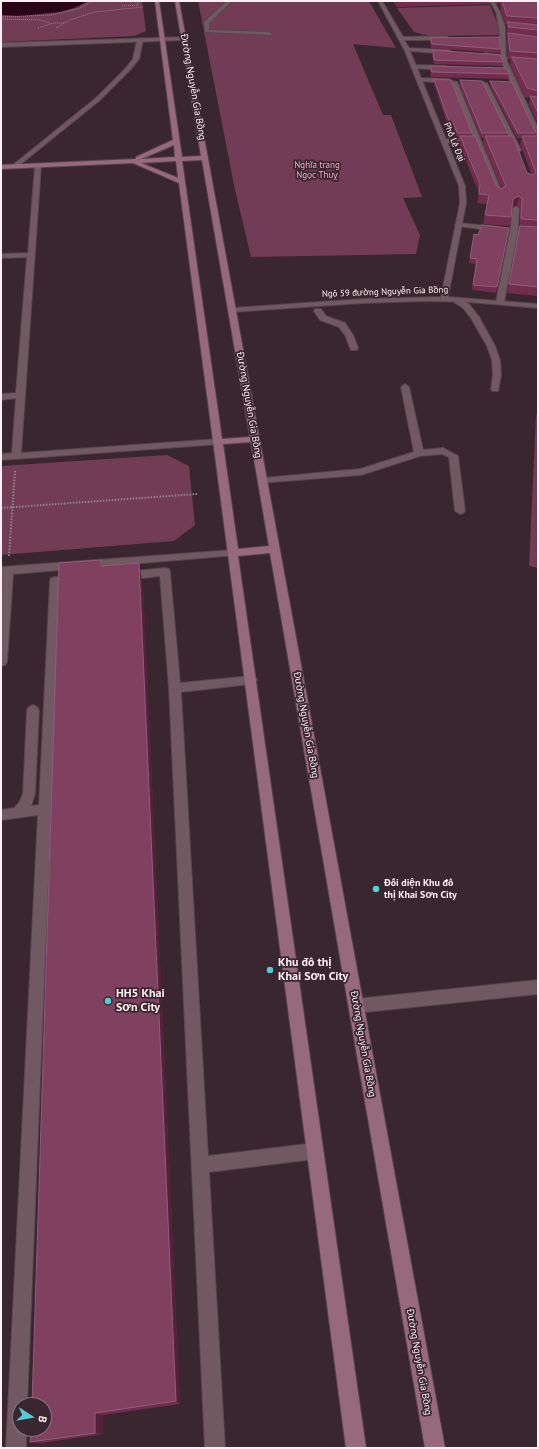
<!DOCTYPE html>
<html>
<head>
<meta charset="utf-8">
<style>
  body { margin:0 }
  #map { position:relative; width:539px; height:1449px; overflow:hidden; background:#3a262e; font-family:"PT Sans",sans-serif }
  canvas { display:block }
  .frame { position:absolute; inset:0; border:2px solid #fdeff4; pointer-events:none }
  .north { position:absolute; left:12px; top:1397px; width:40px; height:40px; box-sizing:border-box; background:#3a262e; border:1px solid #88767d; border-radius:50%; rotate:102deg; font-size:11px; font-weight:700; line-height:16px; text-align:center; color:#fdeff4 }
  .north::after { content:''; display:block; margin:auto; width:14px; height:18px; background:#52ccd6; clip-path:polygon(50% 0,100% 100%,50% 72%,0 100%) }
</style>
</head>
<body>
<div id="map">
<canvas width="539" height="1449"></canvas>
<div class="frame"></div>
<div class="north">B</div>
</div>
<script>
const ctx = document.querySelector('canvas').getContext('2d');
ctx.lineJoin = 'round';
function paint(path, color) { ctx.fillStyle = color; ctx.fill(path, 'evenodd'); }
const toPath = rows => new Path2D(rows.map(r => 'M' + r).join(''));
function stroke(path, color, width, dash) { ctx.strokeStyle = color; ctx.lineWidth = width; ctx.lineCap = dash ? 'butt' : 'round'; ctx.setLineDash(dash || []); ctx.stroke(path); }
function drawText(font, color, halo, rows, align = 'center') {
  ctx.font = font + ' "PT Sans",sans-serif'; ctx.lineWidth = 3.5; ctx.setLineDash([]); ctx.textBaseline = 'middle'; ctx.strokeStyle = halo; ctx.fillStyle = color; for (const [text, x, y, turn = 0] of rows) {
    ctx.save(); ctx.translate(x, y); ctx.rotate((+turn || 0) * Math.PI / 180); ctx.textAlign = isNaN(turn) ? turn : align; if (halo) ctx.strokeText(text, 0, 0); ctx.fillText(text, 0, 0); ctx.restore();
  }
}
paint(toPath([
  [1,1,142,1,146,31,134,36,1,42],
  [198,1,369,1,396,48,353,44,383,115,391,115,422,197,403,198,420,235,416,254,251,257,235,190],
  [490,5,502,35,430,36,414,32,397,8],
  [536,414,538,416,538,568,529,566],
  [167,455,189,466,195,525,174,541,1,555,1,466]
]), '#723c54');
paint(toPath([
  [1,1,88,1,77,7,60,12,21,16,1,15]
]), '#280416');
const lane = toPath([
  [227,1,232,1,209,23,209,30,269,32,272,34,271,35,205,32,204,22,227,1],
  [140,38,143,40,139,59,129,71,100,100,17,167,13,167,13,165,96,98,125,69,133,59,137,40,140,38],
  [504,55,507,57,507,61,538,128,538,137,535,135,501,61,501,57,504,55],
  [414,65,446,66,449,68,446,70,412,68,411,67,414,65],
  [420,78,449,79,452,81,449,83,418,81,417,80,420,78],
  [452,81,457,82,501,190,500,191,495,190,475,143,444,143,441,141,444,139,474,139,461,109,452,81],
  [482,82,487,83,521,150,520,151,515,150,481,83,482,82],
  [516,206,519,208,518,231,504,302,500,304,496,302,510,231,513,208,516,206],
  [459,223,497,227,501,229,497,231,457,226,455,225,459,223],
  [454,298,460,298,469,304,479,317,495,346,500,360,501,375,498,391,492,391,491,389,493,375,492,360,487,346,471,318,463,308,454,302,454,298],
  [315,309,321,309,326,316,345,323,353,335,358,348,357,350,351,350,345,335,339,327,320,320,314,311,315,309],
  [405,384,409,387,423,450,443,448,458,456,465,511,463,513,460,514,455,511,449,457,442,454,420,456,361,475,260,483,258,481,263,478,360,469,414,452,401,387,405,384],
  [165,568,169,569,170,572,180,683,251,676,255,677,257,680,255,683,251,684,181,692,208,1156,315,1143,321,1145,323,1151,321,1157,315,1159,209,1172,225,1448,205,1448,169,688,160,576,125,580,121,579,120,576,121,573,125,572,165,568],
  [75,576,79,577,80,580,79,583,60,584,27,1405,20,1405,20,1429,26,1429,26,1448,6,1448,38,815,1,820,1,810,14,808,19,803,23,794,27,710,29,707,33,705,37,707,39,710,35,794,31,806,39,805,50,581,51,578,55,577,75,576]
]);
const street = toPath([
  [378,1,382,1,403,37,446,36,449,38,446,40,404,40,409,48,449,50,452,52,449,54,410,51,465,186,466,203,448,297,538,304,538,308,469,302,425,301,363,303,232,312,228,310,232,308,363,299,441,297,460,203,459,186,404,49,378,1],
  [490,1,494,1,500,12,505,27,506,58,485,57,482,55,485,53,501,55,499,27,496,12,490,1],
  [186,37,186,39,184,40,1,47,1,43,186,37],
  [38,164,41,166,21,453,218,439,221,440,223,442,221,444,1,460,1,454,12,453,16,398,1,400,1,394,16,393,27,257,1,258,1,254,28,253,35,166,38,164],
  [233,550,237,551,238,553,237,555,13,574,7,662,5,665,1,666,2,574,1,575,1,567,233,550],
  [538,980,538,994,356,1013,351,1011,349,1006,351,1001,356,999,538,980]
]);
const secondary = toPath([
  [155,1,159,1,182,157,201,156,175,1,179,1,445,1448,425,1448,270,553,238,556,366,1448,346,1448,179,183,133,163,1,169,1,165,136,159,136,157,173,140,155,1],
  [174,145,175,157,141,159,174,145],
  [202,160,250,437,222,439,182,161,202,160],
  [176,161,178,178,141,163,176,161],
  [251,442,269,546,238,549,223,444,251,442]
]);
stroke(lane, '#56444b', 2);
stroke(street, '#56444b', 2);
stroke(secondary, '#56444b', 2);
stroke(toPath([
  [122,6,138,5,138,1],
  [1,17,51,15,78,9,93,1],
  [1,19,41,20,50,23],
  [38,28,53,23,64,23],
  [56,28,70,20,94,12,143,7]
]), '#96848b', 1, [1, 1]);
stroke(toPath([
  [1,508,197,494],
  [9,556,15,471]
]), '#96848b', 2, [1.5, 1.5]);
paint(lane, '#715962');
paint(street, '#715962');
paint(secondary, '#97697c');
paint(toPath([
  [393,1,490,1,490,4,397,7],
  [495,1,538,1,538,124,529,104,530,98,525,97,510,65,511,59,508,59,507,41,508,35,507,35,507,30,508,24,505,24,501,10,500,3,497,4],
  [431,38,500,49,499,53,431,48,430,42],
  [433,50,503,62,502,66,434,64,432,54],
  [430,66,509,74,508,79,431,77,430,71],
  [434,79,472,133,472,136,497,187,501,189,502,189,483,144,484,138,481,138,459,85,460,80,508,133,508,136,527,173,532,175,520,144,522,138,517,138,490,86,490,81,535,131,537,133,536,136,538,136,538,296,507,293,520,228,520,208,517,205,512,207,510,226,483,224,487,204,477,203,479,193,459,144,460,138,456,138,454,129,449,129,434,84],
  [509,228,496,293,472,290,476,264,469,263,474,234,478,235],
  [101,560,102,566,143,586,180,1404,103,1415,103,1434,42,1443,30,1442]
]), '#712c4e');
paint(toPath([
  [519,196,517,205,512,208,513,199],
  [139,563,143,586,180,1404,176,1401],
  [95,1413,103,1415,103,1434,95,1433]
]), '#54213a');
const building = toPath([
  [502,1,538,1,538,18,507,16,502,1],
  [508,22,538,25,538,30,508,27,508,22],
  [508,33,538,37,538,53,510,51,508,33],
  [499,37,500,49,432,44,431,38,499,37],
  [433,50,500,55,503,62,434,60,433,50],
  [512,57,538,59,538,91,527,88,512,57],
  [430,66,506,68,509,74,432,72,430,66],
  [434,79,451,80,472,133,457,133,454,124,450,124,434,79],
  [460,80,482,81,508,133,482,133,460,80],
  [490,81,512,82,535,131,537,133,518,133,490,81],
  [530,96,538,97,538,113,530,96],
  [460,136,475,136,497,187,501,189,506,186,485,136,513,136,527,173,533,175,536,173,522,136,538,136,538,220,521,219,522,199,519,196,513,199,511,217,485,215,489,195,479,194,480,184,460,136],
  [482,225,509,228,497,287,473,285,477,259,470,258,474,234,478,235,482,225],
  [520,226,538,227,538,287,509,284,520,226],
  [101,560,101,566,139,563,176,1401,95,1413,95,1433,30,1442,31,1429,44,1429,44,1405,32,1405,59,563,101,560]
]);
paint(building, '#804160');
stroke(building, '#935c77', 1);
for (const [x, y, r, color] of [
  [376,889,4,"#52ccd6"],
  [270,970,4,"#52ccd6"],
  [108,1001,4,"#52ccd6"]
]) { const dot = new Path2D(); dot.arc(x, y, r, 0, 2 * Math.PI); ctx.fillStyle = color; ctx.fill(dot); stroke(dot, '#3a262e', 1.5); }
drawText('9px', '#fdeff4', '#3a262e', [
  ["Phố Lê Đại",454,142,68],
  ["Ngõ 59 đường Nguyễn Gia Bồng",385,292,-2]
]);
drawText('9px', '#fca4c8', '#3a262e', [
  ["Nghĩa trang",317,165],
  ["Ngọc Thuỵ",317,175]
]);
drawText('10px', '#fdeff4', '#3a262e', [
  ["Đường Nguyễn Gia Bồng",193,87,80],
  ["Đường Nguyễn Gia Bồng",249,405,80],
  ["Đường Nguyễn Gia Bồng",306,725,80],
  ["Đường Nguyễn Gia Bồng",363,1044,80],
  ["Đường Nguyễn Gia Bồng",419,1362,80]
]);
drawText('bold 10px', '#fdeff4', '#3a262e', [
  ["Đối diện Khu đô",384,883],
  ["thị Khai Sơn City",384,895]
], 'left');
drawText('bold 12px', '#fdeff4', '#3a262e', [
  ["Khu đô thị",278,963],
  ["Khai Sơn City",278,977],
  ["HH5 Khai",116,994],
  ["Sơn City",116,1008]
], 'left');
</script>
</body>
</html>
